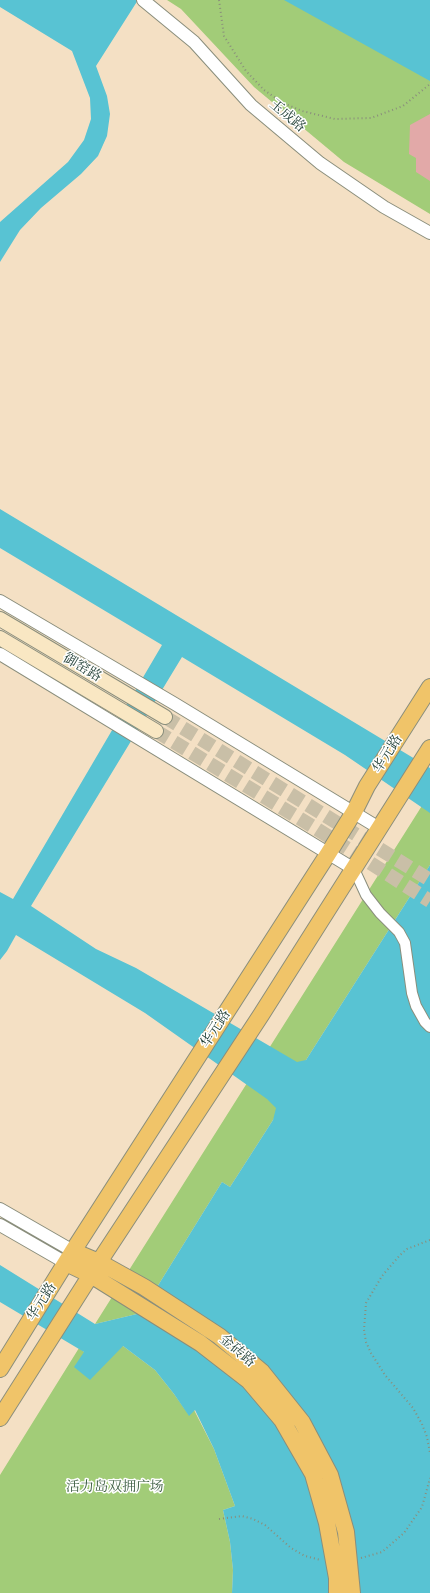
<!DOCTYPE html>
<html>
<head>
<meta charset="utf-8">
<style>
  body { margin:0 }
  canvas { display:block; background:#f4e0c4 }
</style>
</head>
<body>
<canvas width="430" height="1593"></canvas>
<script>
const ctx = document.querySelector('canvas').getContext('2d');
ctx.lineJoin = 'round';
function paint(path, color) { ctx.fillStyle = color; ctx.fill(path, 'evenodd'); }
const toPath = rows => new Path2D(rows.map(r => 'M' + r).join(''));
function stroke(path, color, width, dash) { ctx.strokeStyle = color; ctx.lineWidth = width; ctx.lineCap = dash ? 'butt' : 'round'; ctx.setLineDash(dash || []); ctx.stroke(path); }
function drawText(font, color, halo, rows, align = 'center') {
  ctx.font = font + ' Alegreya,"Noto Serif SC",serif'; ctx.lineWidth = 3; ctx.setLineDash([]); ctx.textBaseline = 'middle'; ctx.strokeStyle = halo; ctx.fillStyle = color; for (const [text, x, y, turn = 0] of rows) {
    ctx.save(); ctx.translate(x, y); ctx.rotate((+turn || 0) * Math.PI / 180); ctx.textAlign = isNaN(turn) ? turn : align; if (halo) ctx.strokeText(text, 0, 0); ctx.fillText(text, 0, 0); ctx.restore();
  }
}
paint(toPath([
  [167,0,430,0,430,214,344,162,254,87,181,9],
  [430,793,430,865,306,1060,273,1120,230,1187,222,1182,141,1313,95,1324],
  [123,1346,155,1370,174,1394,189,1415,194,1410,214,1449,235,1506,223,1510,230,1542,233,1570,232,1593,0,1593,0,1475,79,1348,84,1352]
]), '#a2cc78');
paint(toPath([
  [0,0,138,0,96,66,107,96,110,114,107,136,98,156,81,174,41,208,20,230,0,262,0,222,68,162,84,140,91,119,90,98,72,51,0,7],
  [284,0,430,0,430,81],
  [0,509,430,768,430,813,345,755,182,657,31,906,96,949,136,968,297,1062,306,1060,430,865,430,1593,232,1593,233,1570,230,1542,223,1510,235,1506,214,1449,195,1410,189,1416,174,1394,155,1370,123,1346,90,1380,74,1367,84,1352,0,1302,0,1265,95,1324,141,1313,222,1182,230,1187,273,1120,276,1108,267,1099,145,1013,16,935,7,951,0,960,0,892,13,899,162,645,0,548]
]), '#58c3d3');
paint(toPath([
  [430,114,430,181,416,172,416,158,409,154,410,125]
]), '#e2a9a8');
stroke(toPath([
  [165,717,430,880],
  [156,731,312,826,430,901]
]), '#c9bfa7', 14, [14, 7]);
const minor = toPath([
  [354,869,366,895,380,913,399,932,405,943,412,993,416,1006,425,1022,430,1027]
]);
const tertiary = toPath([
  [143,0,194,42,251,105,320,163,384,207,430,233],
  [0,601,175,704,379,828],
  [0,654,354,869],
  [0,1209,73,1251],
  [0,1225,66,1263]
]);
const secondary = toPath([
  [0,619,165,717],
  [0,638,156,731]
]);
const primary = toPath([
  [73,1251,99,1262,144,1287,219,1336,262,1372,302,1422,330,1475,346,1532,352,1593],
  [66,1263,91,1275,200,1343,249,1381,282,1420,313,1474,327,1523,337,1578,337,1593],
  [0,1369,73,1251,328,854,354,812,367,786,430,687],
  [0,1418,99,1262,261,1015,430,748]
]);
stroke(minor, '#8a8e7c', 12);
stroke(tertiary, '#8a8e7c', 14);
stroke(secondary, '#8a8e7c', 16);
stroke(primary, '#8a8e7c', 18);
stroke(toPath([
  [219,0,224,36,246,71,264,90,283,103,302,111,335,119,371,118,403,106,430,84],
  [430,1240,407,1249,400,1255,382,1276,366,1303,364,1330,366,1342,371,1353,385,1375,413,1408,422,1424,427,1437,430,1453],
  [219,1519,242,1516,253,1519,265,1525,291,1548,305,1556,321,1560],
  [361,1558,382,1552,404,1533,422,1507,430,1478]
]), '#8a8e7c', 2, [1, 3]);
stroke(minor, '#fff', 10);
stroke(tertiary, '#fff', 12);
stroke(secondary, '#f9e7c3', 14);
stroke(primary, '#f0c469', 16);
drawText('14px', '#1f3d34', '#fff', [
  ["玉成路",287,116,40],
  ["御窑路",82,668,31],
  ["华元路",388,754,-58],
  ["华元路",216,1029,-57],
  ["华元路",42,1302,-58],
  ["金砖路",237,1351,40]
]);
drawText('14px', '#406145', '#fff', [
  ["活力岛双拥广场",115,1488]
]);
</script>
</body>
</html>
